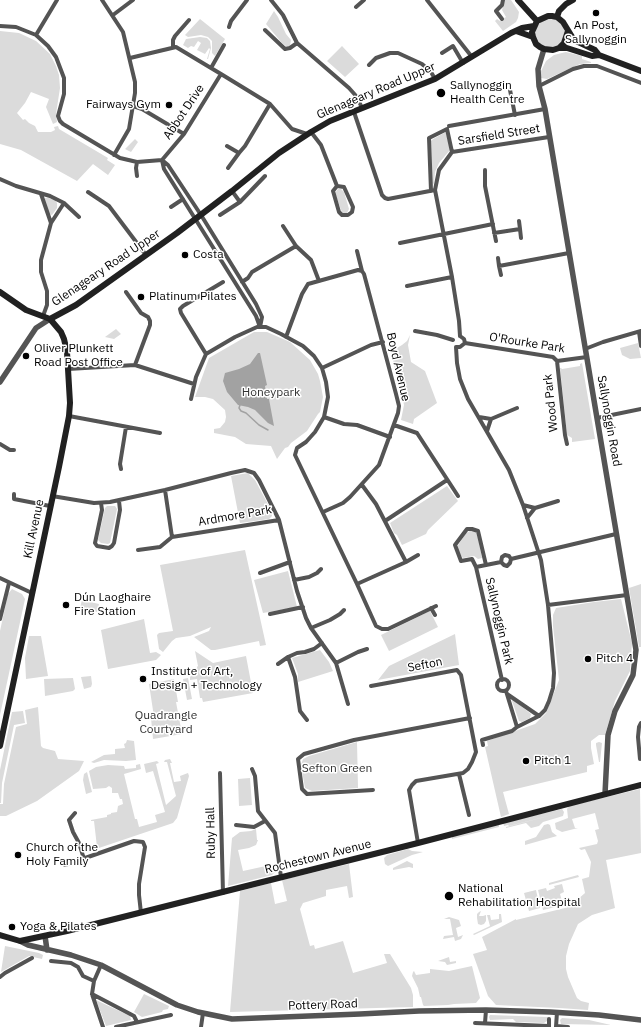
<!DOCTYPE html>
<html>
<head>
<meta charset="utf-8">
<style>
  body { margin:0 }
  canvas { display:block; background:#fff }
</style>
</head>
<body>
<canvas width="641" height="1027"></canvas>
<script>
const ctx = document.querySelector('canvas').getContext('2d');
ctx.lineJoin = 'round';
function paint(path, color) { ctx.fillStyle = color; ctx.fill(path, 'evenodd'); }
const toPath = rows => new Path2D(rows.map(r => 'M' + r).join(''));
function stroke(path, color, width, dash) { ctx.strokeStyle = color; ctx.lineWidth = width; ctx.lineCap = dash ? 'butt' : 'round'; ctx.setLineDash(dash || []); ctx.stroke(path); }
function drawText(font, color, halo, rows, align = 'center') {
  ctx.font = font + ' "IBM Plex Sans",sans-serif'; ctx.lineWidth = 3; ctx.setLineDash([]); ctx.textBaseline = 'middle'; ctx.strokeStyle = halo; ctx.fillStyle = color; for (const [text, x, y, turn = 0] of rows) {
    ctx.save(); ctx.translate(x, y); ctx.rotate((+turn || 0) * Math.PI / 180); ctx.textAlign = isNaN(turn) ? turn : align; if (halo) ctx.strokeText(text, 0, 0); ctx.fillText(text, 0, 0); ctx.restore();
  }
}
paint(toPath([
  [505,0,511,0,519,12,518,18,516,22,503,31,495,21,497,19,500,21,506,17,502,10],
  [274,11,278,17,286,34,291,40,290,46,287,47,282,43,266,24],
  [555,18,566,29,565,39,555,48,542,46,537,41,535,35,536,28,542,20],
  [200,19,225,39,215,56,212,53,212,41,208,37,201,35,188,37,185,35],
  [0,31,19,33,36,41,50,54,56,66,59,75,60,88,56,114,57,122,53,124,46,107,49,99,31,92,25,103,17,113,23,120,25,119,29,123,35,126,38,132,51,132,55,130,54,127,58,126,59,129,108,158,107,160,115,165,108,175,93,164,77,181,21,150,0,144],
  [200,37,207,38,210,41,211,48,208,59,207,59,210,49,209,48,205,54,197,50,201,43,198,41,194,47,191,46,188,48,183,45,186,39],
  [342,46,359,64,345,77,327,61],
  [566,52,582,56,582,59,591,62,591,63,580,64,547,79,541,78,541,71,546,61,554,55],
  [446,132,450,150,439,163,435,172,434,183,432,187,431,141,433,139],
  [135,139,138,142,131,152,125,149],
  [338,189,341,189,344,192,349,209,347,213,343,213,341,210,335,193],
  [45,198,49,198,55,200,57,203,57,208,52,215,49,214,44,200],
  [116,329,121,334,114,339,105,337],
  [254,332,267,332,290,342,310,360,318,374,320,381,323,397,320,412,318,414,307,431,291,443,288,447,285,448,277,459,271,446,246,444,235,437,214,433,214,429,220,428,225,422,226,417,225,410,213,399,205,397,195,397,209,358],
  [410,335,408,345,411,362,425,371,437,403,414,419,413,424,401,420,404,405,403,400,390,349,390,347,397,348,402,345,407,341],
  [638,343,641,358,630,359,622,355,620,348],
  [582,363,595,439,572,442,572,438,567,435,560,368,561,368,562,369,580,366,580,364],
  [248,473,255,480,270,508,272,516,269,519,240,523,231,476],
  [447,486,458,501,428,530,426,534,402,545,397,535,394,533,390,523],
  [107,506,115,506,117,509,110,543,108,544,101,543,98,540,105,508],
  [472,530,477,533,482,558,478,559,474,556,463,558,461,556,457,547,466,533],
  [245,550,266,645,260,646,259,641,215,650,211,650,194,637,209,631,211,627,190,636,176,638,172,641,163,652,159,649,157,635,159,633,173,631,160,565],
  [288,571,297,607,263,613,254,580],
  [641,584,641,647,639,647,629,588],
  [12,589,22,594,25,599,0,715,0,631,8,594],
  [621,599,632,643,630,671,615,701,605,735,599,735,591,741,591,748,594,764,587,766,587,772,503,792,509,814,501,817,485,747,488,746,487,741,535,724,546,713,559,680,553,626,553,615,556,608,594,602],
  [82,600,99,604,97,612,80,608],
  [430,611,438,627,389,651,381,635],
  [144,619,150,653,156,652,161,655,156,660,108,669,101,630],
  [455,634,459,665,378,680,389,666],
  [29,636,41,636,48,676,26,679,25,658],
  [320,650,329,662,333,671,298,682,298,674,292,658],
  [195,651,213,663,246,656,253,693,203,702,202,698,200,698,197,679,190,680,190,676,198,675,197,667,198,666],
  [91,676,92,684,91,687,84,689,81,677],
  [73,678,75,689,73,691,45,696,44,679],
  [188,678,192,699,187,700,183,679],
  [174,679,178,702,176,702,182,734,153,739,151,718,154,717,149,684],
  [511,698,531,714,530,718,522,722,519,721],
  [38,707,41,746,43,748,55,751,58,759,84,761,79,771,37,801,6,816,0,816,0,804,3,804,4,784,16,727,27,724,25,710],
  [23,711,25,723,14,725,2,783,1,803,0,803,0,770,12,712],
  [127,740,134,741,136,760,126,761,104,760,94,763,91,762,104,755,115,754,115,749,125,748,124,744,126,743],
  [357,742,358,788,312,791,305,788,301,765,303,759,309,756],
  [599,742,602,743,600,762,599,762,596,745,596,743],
  [170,759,172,763,170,763,174,782,181,781,180,776,188,773,189,776,177,818,173,823,87,852,97,847,94,821,91,821,91,820,107,817,107,815,111,814,111,813,117,812,118,806,123,804,122,799,120,799,118,793,112,793,112,788,109,786,106,788,93,789,89,771,96,767,108,765,124,766,125,769,136,768,136,765,140,764,141,769,124,774,135,819,137,819,139,827,157,822,155,815,165,812,153,771,146,773,144,764,157,761,159,763,156,764,166,805,176,796,167,762,164,762,165,760],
  [87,772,92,792,86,794,83,780,84,774],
  [250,778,252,805,239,806,238,779],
  [640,789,641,853,606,860,615,908,592,915,578,924,569,944,566,956,566,969,568,977,577,998,581,1001,589,1003,588,1010,559,1008,496,1005,488,996,473,954,487,950,482,937,516,919,516,920,569,907,585,893,582,879,589,877,591,862,585,849,581,850,579,848,597,844,598,841,595,830,599,829,595,813,572,819,575,828,578,828,562,832,556,829,555,823,568,818,567,809,569,806],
  [562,809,564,812,509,826,508,825,504,826,503,823],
  [564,812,563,816,543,822,539,826,531,828,526,823,506,828,506,827],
  [499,824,499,827,452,839,452,836],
  [548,824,550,825,552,832,557,836,525,845,525,841,536,837,544,825],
  [256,829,257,840,258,840,256,845,249,848,238,850,243,871,275,864,276,871,272,875,228,886,232,838,240,832,251,831],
  [408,849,412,851,423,852,412,855,388,866,385,864,384,858,387,855],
  [407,861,413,864,413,868,409,867,393,870,393,868],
  [349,864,353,897,349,898,347,886,326,890,326,896,303,903,300,909,310,946,314,945,315,949,343,941,353,973,387,963,384,954,390,954,411,988,413,995,413,1007,230,1012,240,891,271,883,275,904,287,901,282,880],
  [578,875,579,877,549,885,549,883],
  [562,884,564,892,560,894,563,905,543,910,538,890,546,888,547,891,555,888,554,886],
  [536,890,540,908,529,911,524,893],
  [481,911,479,916,483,916,486,915,486,921,484,924,481,925,478,924,477,918,477,914,479,912],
  [499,914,501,914,502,922,474,935,473,934,490,926,487,915,490,915,491,920,499,919],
  [449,917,459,920,461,926,456,928,458,937,463,935,461,939,455,941,454,937,443,939,444,936,453,935,450,919,444,919],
  [5,946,39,953,43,955,42,959,29,956,1,972],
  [449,957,450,962,456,961,456,963,447,965,445,962,438,961],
  [472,966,480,998,476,1003,454,1004,448,1005,424,1006,423,1005,421,997,420,997,418,988,412,976,413,972,414,971,416,975,430,973,430,969,449,971],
  [144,994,169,1006,168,1009,163,1010,162,1012,142,1017,134,1012],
  [96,1000,130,1016,131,1020,106,1026],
  [490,1015,548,1017,547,1021,544,1023,516,1022,513,1019,490,1020,489,1017],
  [562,1018,589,1020,611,1025,561,1024,560,1020]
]), '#dbdbdb');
paint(toPath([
  [258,353,260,353,267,385,265,386,267,399,269,399,274,426,268,423,255,410,248,407,238,405,227,392,223,381,225,373,239,369,250,364]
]), '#a2a2a2');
stroke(toPath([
  [240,405,239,408,241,411,246,413,259,425,268,430]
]), '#a2a2a2', 1.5);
stroke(toPath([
  [102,0,123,32,135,82,135,93,129,129,114,155],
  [271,0,283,15,297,43,349,88,357,97,362,108],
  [427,0,472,57],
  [356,7,364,0],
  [113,15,133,0],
  [502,19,496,11,502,5,503,0],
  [0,26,16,27,36,35,48,46,56,57,64,78,64,94,58,116,60,121,63,124,120,158,137,162,162,160,168,165,201,215,256,304,262,317,260,327],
  [229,27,231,21,247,0],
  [265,30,285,49,290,48,297,43],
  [36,35,57,0],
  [173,47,173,40,175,36,189,20],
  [442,53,453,46,463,63],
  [130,58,176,47,221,74],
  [369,65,376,58,390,53,398,53,422,64,431,72,435,79],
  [211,68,224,45],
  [539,86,573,69,584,66,597,66,641,83],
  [510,90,515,115],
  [133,106,142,109,184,134],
  [354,112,382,195,385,198,388,199,435,190],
  [449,126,545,109],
  [311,132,321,145,337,186],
  [227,146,239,153],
  [452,152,439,170,435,190,452,277,459,321,460,336],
  [452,152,549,137],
  [162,160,184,134,221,74,270,104,292,129,307,134],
  [162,160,164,169,256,316,260,327],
  [137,162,136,168,137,176],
  [228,168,239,153,245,146,270,104],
  [485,170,485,186,496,241],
  [0,179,16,186,50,196,64,203,79,217],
  [337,186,344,187,353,207,352,212,348,215,342,215,339,212,333,191,337,186],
  [232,191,240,202],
  [431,191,429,138,447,129,452,152],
  [88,192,109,206,146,255],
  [41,194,51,223],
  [171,207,183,199],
  [220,215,240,202,265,176],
  [519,221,520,229],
  [283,226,296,246,311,260,319,281],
  [494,233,520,229,521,238],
  [400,243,493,224],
  [357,251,362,271],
  [498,258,499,266],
  [501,275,499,266,569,253],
  [242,282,248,278,252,272,296,246],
  [407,286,452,277],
  [126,292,141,313,148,317,150,321,150,325,135,365],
  [43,316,47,305,47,291,41,272,41,260,51,223,64,203],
  [415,331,437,335,453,340],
  [639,332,641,346],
  [286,337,302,294,308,284,358,270,362,271,364,274,396,394,399,406,398,413,379,465,350,497,343,503,323,512],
  [465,343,553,357,557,361,587,357],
  [456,347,457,363,460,379,468,399,509,470,523,505,541,560,548,605,554,673,553,688,549,701,545,710,539,716,517,727,506,691],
  [456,347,460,347,465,343,464,339,460,336],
  [585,349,603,342,641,331],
  [206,354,181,313,180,309,183,306,223,282],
  [557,361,565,435,567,444],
  [322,368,371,345,383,342],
  [68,369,135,365,194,384],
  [191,399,196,377,206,354,235,337,257,327,266,327,281,334,303,346,314,356,322,368,326,382,328,397,324,417,315,432,306,442,297,448,295,455,357,584,406,562,376,504,362,485],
  [69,416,160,433],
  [324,417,344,424,357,425,390,437],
  [479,417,491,419],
  [597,418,641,409],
  [394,425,417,433,458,496],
  [487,431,491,419,517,408],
  [0,444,10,450,14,450],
  [121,469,120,464,126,427],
  [165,490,172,537,279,520],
  [14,494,14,499,50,506],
  [52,496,94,503,110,502,165,490,231,473,245,470,254,473,259,480,279,520,297,591,306,618,311,628,336,663,348,704],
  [101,503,102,510,95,543,97,546,109,548,112,546,114,543,120,510,119,501],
  [523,505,535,508],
  [527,518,535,508,558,501],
  [385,521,447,480],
  [138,550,160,547,172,537],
  [511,559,616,534],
  [406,562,418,555],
  [501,562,476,567,502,680],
  [501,562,504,565,507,566,510,563,511,559],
  [501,562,502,557,505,555,509,556,511,559],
  [476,567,472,559,461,561,455,545,467,529,472,529,478,531,486,565],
  [260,573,290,562],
  [0,578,32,593],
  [294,580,309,577,317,573,321,569],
  [357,584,376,626,382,629,388,629,436,606],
  [548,605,627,595],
  [431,608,435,615],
  [270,614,303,607],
  [0,619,9,583],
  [311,628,330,620,340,614,344,610],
  [288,657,295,677,300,711,307,720],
  [336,663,358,652,367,649],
  [278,664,288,657,297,653,305,652,314,649,322,643],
  '497 685a6 6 0 1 1 12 0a6 6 0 1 1-12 0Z',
  [371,686,457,670,461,675,476,752,472,762,468,769,463,773,416,781,412,785,409,790,418,843],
  [507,694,539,716],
  [483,745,482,740,512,731,517,727],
  [640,759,638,737,639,727,641,723],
  [252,769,255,776,258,811,275,833,281,877],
  [220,773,223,893],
  [459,774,469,815],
  [373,790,307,794,302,789,298,759,304,754,354,740,470,718],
  [75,813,69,820,73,832,79,843,84,859],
  [236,825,254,827,265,821],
  [65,865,134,841,143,842,145,847,139,884,139,895,141,913],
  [51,961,71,963,78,967,83,976,94,981],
  [101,965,94,981,92,994,103,1027],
  [0,977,5,973,32,958],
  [92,994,134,1016,137,1022],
  [475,1023,549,1026],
  [485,1023,486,1010],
  [556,1026,568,1027],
  [116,1027,171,1015],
  [201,1027,203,1013],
  [549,1027,549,1019],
  [556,1027,557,1012]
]), '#545454', 4);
stroke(toPath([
  [544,49,538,69,539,86,545,109,636,650,633,675,615,711,608,735,605,794],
  [0,382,36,328,50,319],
  [45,936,47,950],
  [20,941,28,945,71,955,101,965,177,1005,198,1012,232,1019,360,1014,419,1011,486,1010,550,1012,599,1015,641,1020]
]), '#545454', 5.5);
stroke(toPath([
  [518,0,537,21],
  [557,17,559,11,566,4,573,0],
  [516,31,533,37],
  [568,31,564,43,559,48,553,50,544,49,540,47,536,44,533,37,532,32,537,21,548,16,552,16,557,17,563,22,574,40,595,50,599,55],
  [559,48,567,48,592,56,599,55,641,71],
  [0,292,26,310,50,319,61,332,64,339,67,352,70,403,69,416,59,467,0,746],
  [50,319,76,305,177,233,232,191,279,153,311,132,330,121,435,79,511,33,522,28,534,26],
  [0,935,20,941,67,931,418,843,641,785]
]), '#212121', 6);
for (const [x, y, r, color] of [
  [596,13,4,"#000"],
  [441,93,5,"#000"],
  [169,105,4,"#000"],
  [185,255,4,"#000"],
  [141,297,4,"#000"],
  [26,356,4,"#000"],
  [66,605,4,"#000"],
  [588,659,4,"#000"],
  [143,679,4,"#000"],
  [526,761,4,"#000"],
  [18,855,4,"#000"],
  [449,896,5,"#000"],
  [12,927,4,"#000"]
]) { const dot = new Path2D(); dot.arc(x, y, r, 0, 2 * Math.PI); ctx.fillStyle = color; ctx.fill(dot); stroke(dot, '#fff', 1.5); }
drawText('12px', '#000', '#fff', [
  ["An Post,",596,26,"center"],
  ["Sallynoggin",596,40,"center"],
  ["Sallynoggin",450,86],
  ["Health Centre",450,100],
  ["Fairways Gym",161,105,"right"],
  ["Costa",193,255],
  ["Platinum Pilates",149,297],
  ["Oliver Plunkett",34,349],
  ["Road Post Office",34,363],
  ["Dún Laoghaire",74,598],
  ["Fire Station",74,612],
  ["Pitch 4",596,659],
  ["Institute of Art,",151,672],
  ["Design + Technology",151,686],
  ["Pitch 1",534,761],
  ["Church of the",26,848],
  ["Holy Family",26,862],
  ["National",458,889],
  ["Rehabilitation Hospital",458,903],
  ["Yoga & Pilates",20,927]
], 'left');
drawText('12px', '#000', '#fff', [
  ["Glenageary Road Upper",376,91,-23],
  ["Abbot Drive",184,112,-56],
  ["Sarsfield Street",499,135,-9],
  ["Glenageary Road Upper",106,268,-34],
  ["O'Rourke Park",527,343,9],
  ["Boyd Avenue",398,367,77],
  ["Wood Park",551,403,-96],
  ["Sallynoggin Road",609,421,80],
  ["Ardmore Park",235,516,-10],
  ["Kill Avenue",34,529,-78],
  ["Sallynoggin Park",499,621,77],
  ["Sefton",425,665,-11],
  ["Ruby Hall",211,833,-91],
  ["Rochestown Avenue",318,857,-14],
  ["Pottery Road",323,1005,-2]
]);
drawText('12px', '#323232', '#fff', [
  ["Honeypark",271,393],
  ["Quadrangle",166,716],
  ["Courtyard",166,730],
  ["Sefton Green",337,769]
]);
</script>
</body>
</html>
